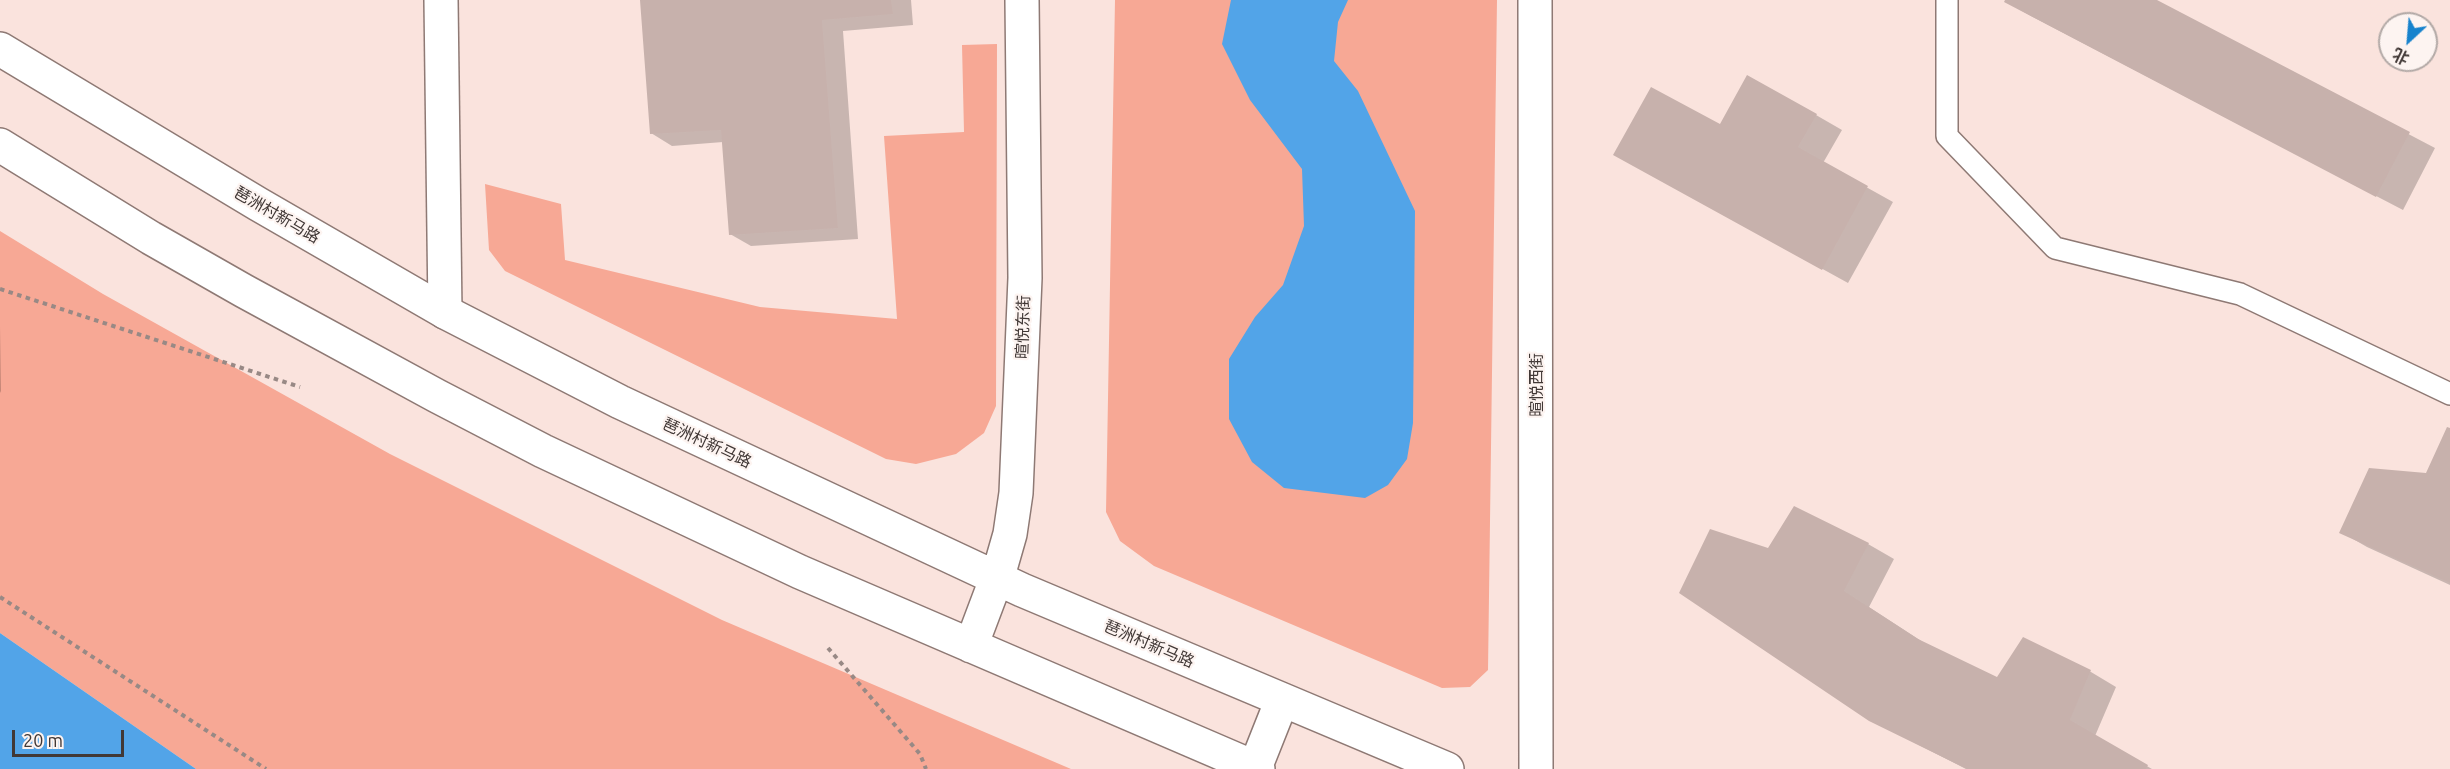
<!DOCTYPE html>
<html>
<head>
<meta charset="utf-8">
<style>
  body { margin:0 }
  #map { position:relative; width:2450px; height:769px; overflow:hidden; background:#fae3dd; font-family:Ubuntu,"Noto Sans SC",sans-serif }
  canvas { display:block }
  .north { position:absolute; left:2378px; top:12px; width:60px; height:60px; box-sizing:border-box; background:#fdf4f1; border:2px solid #b2a9a6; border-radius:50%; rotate:206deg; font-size:16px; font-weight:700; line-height:24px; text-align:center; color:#413836 }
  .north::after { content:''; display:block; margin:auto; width:21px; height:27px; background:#1783cd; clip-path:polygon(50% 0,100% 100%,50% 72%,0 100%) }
  .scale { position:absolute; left:12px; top:730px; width:112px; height:27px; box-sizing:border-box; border:3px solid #413836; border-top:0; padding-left:8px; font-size:18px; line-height:21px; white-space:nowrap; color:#413836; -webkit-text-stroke:4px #fdf4f1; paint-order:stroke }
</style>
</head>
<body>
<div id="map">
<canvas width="2450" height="769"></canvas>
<div class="north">北</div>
<div class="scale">20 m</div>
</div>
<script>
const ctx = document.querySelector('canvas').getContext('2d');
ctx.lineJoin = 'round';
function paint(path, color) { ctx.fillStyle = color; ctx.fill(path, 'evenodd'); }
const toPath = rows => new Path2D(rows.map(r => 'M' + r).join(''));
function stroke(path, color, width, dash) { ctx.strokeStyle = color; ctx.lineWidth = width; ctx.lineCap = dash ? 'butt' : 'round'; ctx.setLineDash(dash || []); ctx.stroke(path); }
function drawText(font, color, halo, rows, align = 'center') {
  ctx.font = font + ' Ubuntu,"Noto Sans SC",sans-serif'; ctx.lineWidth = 4.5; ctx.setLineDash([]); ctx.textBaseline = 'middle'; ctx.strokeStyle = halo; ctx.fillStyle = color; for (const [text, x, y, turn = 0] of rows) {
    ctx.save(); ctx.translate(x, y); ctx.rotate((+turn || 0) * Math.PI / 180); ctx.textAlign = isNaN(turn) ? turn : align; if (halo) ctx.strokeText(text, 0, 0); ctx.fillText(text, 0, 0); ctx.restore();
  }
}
paint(toPath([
  [1115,0,1497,0,1488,670,1470,687,1442,688,1154,566,1120,541,1106,512],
  [997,44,996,406,984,433,956,454,916,464,886,459,505,271,489,250,485,184,561,204,565,260,760,307,897,319,884,136,964,132,962,45],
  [0,231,103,294,390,454,722,620,1071,769,196,769,0,633]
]), '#f7a895');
paint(toPath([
  [1231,0,1348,0,1338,22,1334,61,1358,91,1415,211,1413,423,1407,459,1388,485,1365,498,1284,488,1252,462,1229,419,1229,359,1255,317,1283,285,1304,226,1302,169,1250,100,1222,44],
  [0,633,196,769,0,769]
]), '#52a4e8');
paint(toPath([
  [642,0,911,0,913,25,843,31,858,239,751,246,730,234,723,142,672,146,651,133],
  [2007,0,2153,0,2435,148,2403,210,2031,16,2006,2],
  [1816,115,1842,130,1823,163,1893,202,1848,283,1641,169,1720,127],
  [0,326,1,391,0,393],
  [2450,430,2450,585,2367,547,2341,532,2427,475],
  [1868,544,1894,559,1869,607,1929,646,1998,679,2023,639,2091,672,2116,687,2095,736,2152,769,1966,769,1870,720,1769,550]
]), '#0003');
paint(toPath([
  [640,0,891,0,893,14,822,20,838,228,729,235,721,130,650,134],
  [2005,0,2157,0,2410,132,2376,197,2004,2],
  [1747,75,1817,114,1798,147,1868,186,1822,270,1613,155,1651,87,1720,124],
  [2447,427,2450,428,2450,583,2339,533,2369,468,2426,473],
  [1794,506,1869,543,1844,591,1918,639,1997,677,2023,637,2091,670,2070,720,2148,765,2146,769,1967,769,1869,721,1679,593,1710,529,1768,548]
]), '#c7b1ac');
const service = toPath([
  [1947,0,1947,136,2055,248,2240,294,2450,394]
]);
const minor = toPath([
  [441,0,445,312]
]);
const tertiary = toPath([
  [1535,0,1536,769],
  [0,49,258,204,445,312,620,402,1022,590,1447,769],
  [0,145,151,238,244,291,437,396,543,451,800,572,1258,769],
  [971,646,1000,569,1010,534,1016,493,1025,278,1022,0],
  [1255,768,1282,700]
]);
stroke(service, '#8e7974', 24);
stroke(minor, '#8e7974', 36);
stroke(tertiary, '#8e7974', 36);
stroke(toPath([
  [0,289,300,387],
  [0,597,266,769],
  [828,648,920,754,926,769]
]), '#988985', 4, [4.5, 4.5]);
stroke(service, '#fff', 21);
stroke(minor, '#fff', 33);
stroke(tertiary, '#fff', 33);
drawText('16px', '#413836', '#fdf4f1', [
  ["琶洲村新马路",277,215,30],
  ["暄悦东街",1023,327,-88],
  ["暄悦西街",1537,385,-90],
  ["琶洲村新马路",707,443,25],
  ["琶洲村新马路",1149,644,23]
]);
</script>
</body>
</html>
